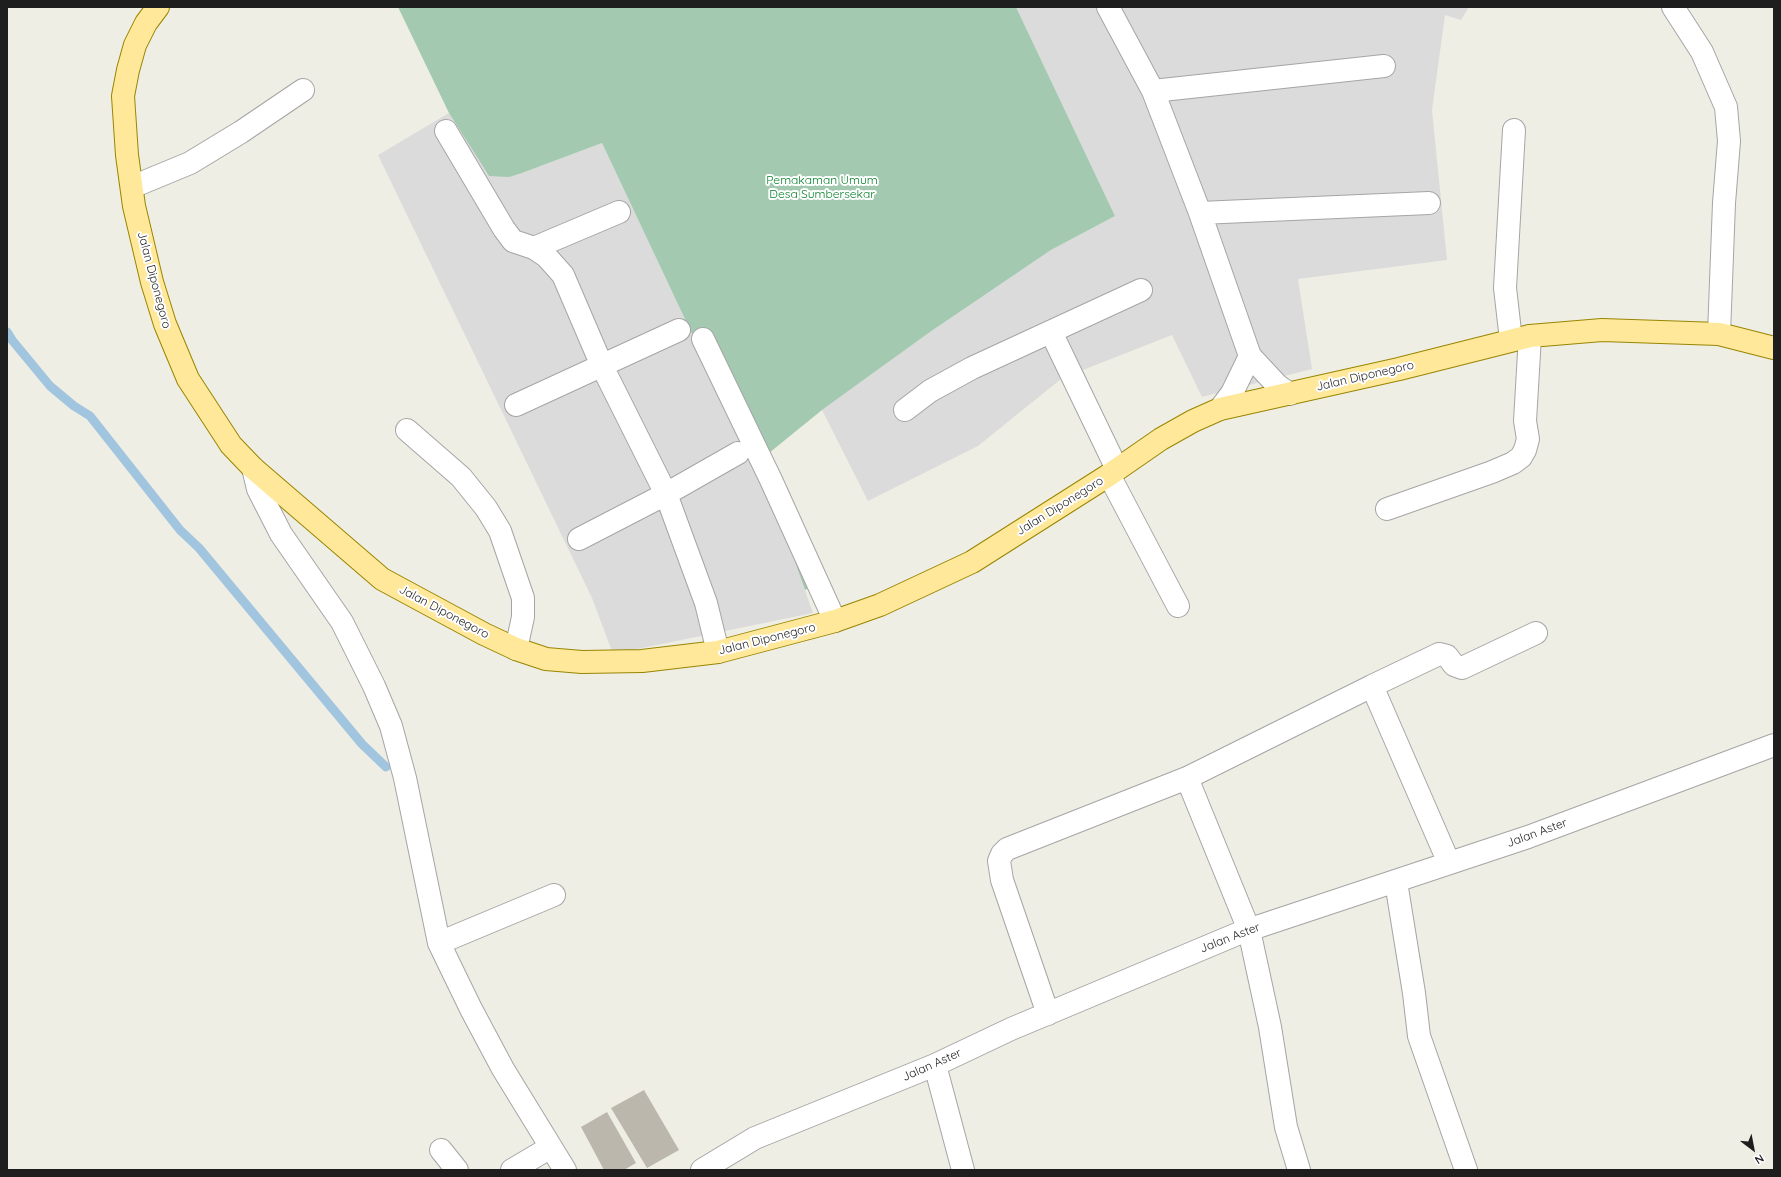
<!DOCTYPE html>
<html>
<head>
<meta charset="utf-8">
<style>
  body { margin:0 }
  #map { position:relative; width:1781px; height:1177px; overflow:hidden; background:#efeee4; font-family:Quicksand,sans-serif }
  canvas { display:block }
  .frame { position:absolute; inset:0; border:8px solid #1e1e1e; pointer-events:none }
  .north { position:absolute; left:1733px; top:1129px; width:40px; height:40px; -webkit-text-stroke:3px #fff; paint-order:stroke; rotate:148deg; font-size:11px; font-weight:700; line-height:16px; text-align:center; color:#1e1e1e }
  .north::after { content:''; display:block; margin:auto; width:14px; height:18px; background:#1e1e1e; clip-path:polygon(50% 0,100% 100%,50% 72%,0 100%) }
</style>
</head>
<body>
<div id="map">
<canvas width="1781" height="1177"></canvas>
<div class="frame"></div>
<div class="north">N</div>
</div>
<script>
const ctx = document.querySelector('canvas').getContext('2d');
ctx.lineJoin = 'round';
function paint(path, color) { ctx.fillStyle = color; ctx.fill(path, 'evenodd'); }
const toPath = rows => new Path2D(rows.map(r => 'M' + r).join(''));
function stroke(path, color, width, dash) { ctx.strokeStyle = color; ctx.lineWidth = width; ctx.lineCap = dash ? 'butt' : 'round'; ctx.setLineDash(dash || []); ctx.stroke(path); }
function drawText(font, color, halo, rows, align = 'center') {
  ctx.font = font + ' Quicksand,sans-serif'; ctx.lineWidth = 4; ctx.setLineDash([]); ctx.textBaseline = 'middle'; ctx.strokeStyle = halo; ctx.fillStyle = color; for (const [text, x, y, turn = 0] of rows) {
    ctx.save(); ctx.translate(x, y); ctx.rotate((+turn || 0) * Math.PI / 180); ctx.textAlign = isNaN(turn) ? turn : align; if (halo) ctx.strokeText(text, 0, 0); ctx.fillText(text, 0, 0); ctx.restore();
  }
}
paint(toPath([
  [1016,7,1469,7,1461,20,1445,15,1432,110,1447,260,1298,279,1312,369,1202,397,1172,335,1083,370,1114,443,1096,451,1061,379,978,446,868,501,822,410,930,332,1051,250,1115,216],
  [449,113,489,176,522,173,602,143,781,523,813,613,613,654,592,598,378,155]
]), '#dcdbdb');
paint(toPath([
  [398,7,1016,7,1115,216,1051,250,930,332,822,410,769,453,828,581,805,590,781,523,602,143,522,173,509,177,489,176,449,113]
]), '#a4c9b1');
stroke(toPath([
  [7,332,12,340,50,386,74,406,90,416,180,530,199,548,362,744,386,767]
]), '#a2c5df', 9);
paint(toPath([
  [644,1090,679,1150,647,1168,611,1108],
  [607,1112,636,1163,624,1170,604,1170,581,1127]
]), '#bcb7ad');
const minor = toPath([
  [1108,7,1153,91,1200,213,1250,356,1277,385,1290,394],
  [1673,7,1702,52,1726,107,1729,141,1724,203,1719,334],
  [1153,91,1384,66],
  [446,131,504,229,513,241,534,248,546,256,563,275,602,366,666,494,706,603,718,652],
  [132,187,190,163,241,132,303,90],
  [1200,213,1429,203],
  [534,248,619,212],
  [1051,332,1117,469],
  [703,339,771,480,835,621],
  [1511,340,1505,288,1514,130],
  [516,405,679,330],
  [1220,409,1232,393,1250,356],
  [905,410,930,391,972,368,1141,290],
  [407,430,461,477,486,508,500,531,523,598,523,617,516,649],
  [253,468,258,489,281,534,342,622,374,686,391,726,405,778,439,943,471,1009,503,1069,565,1170],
  [1109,475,1178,606],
  [1387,509,1492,472,1513,463,1521,457,1525,450,1528,439,1525,421,1530,336],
  [579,539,666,494,738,453],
  [1372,686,1439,654,1447,656,1454,665,1462,668,1536,633],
  [1396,882,1414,993,1419,1036,1466,1170],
  [439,943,554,895],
  [1048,1014,1002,880,999,861,1002,854,1007,849,1187,778],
  [935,1065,963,1170],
  [441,1150,457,1170],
  [512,1170,551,1147],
  [702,1170,755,1138,935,1065,1011,1029,1242,932,1528,837,1774,745],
  [1299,1170,1286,1127,1270,1027,1249,930,1187,778,1372,686,1449,863]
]);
const major = toPath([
  [158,7,146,23,135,45,128,70,123,96,127,155,134,206,152,282,165,324,188,379,231,445,253,468,382,579,484,634,516,649,546,659,582,662,642,661,718,652,835,621,880,605,972,562,1109,475,1161,439,1193,421,1220,409,1399,369,1530,336,1602,330,1719,334,1774,348]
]);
stroke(minor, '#a5a5a5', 24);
stroke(major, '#988500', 24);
stroke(minor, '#fff', 22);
stroke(major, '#ffe899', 22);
drawText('12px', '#07812a', '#fff', [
  ["Pemakaman Umum",822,180],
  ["Desa Sumbersekar",822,194]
]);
drawText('12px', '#1e1e1e', '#fff', [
  ["Jalan Diponegoro",154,280,75],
  ["Jalan Diponegoro",1365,376,-13],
  ["Jalan Diponegoro",1060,506,-32],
  ["Jalan Diponegoro",444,612,28],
  ["Jalan Diponegoro",767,639,-14],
  ["Jalan Aster",1537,833,-20],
  ["Jalan Aster",1230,938,-21],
  ["Jalan Aster",932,1065,-24]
]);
</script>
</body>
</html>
